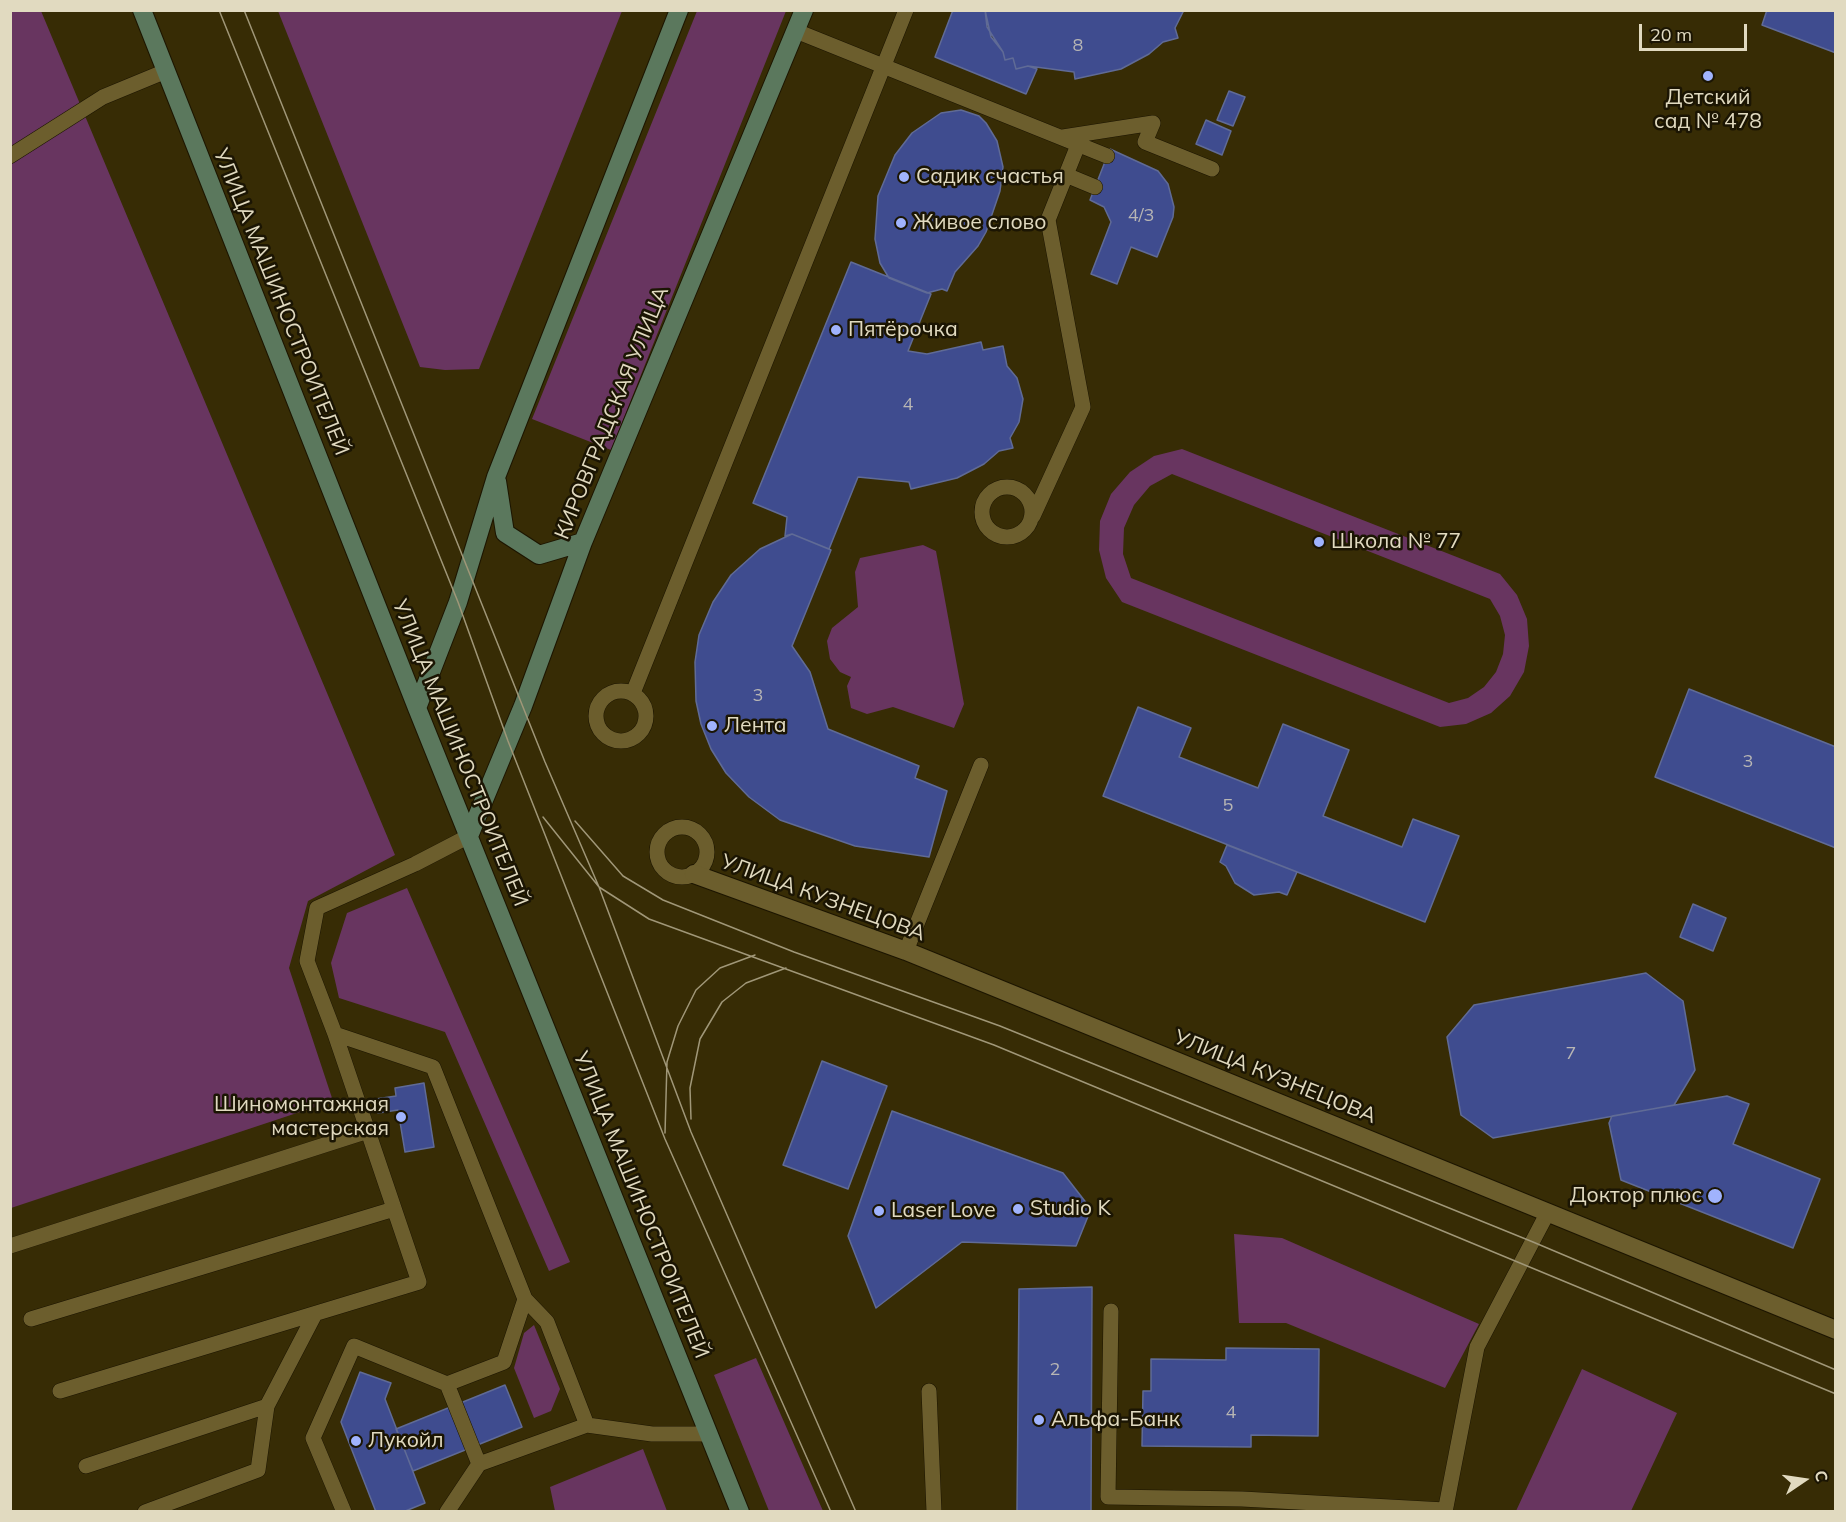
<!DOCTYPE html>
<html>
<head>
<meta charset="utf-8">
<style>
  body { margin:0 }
  #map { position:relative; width:1846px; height:1522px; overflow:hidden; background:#372c05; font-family:Mulish,sans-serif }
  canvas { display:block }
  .frame { position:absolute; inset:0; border:12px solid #e1dac0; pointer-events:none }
  .north { position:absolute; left:1774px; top:1450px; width:60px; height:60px; -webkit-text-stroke:4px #1b1503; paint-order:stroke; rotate:77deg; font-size:16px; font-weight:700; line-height:24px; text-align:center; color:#e1dac0 }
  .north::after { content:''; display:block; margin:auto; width:21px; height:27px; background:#e1dac0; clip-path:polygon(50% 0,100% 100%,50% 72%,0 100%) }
  .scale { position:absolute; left:1639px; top:24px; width:108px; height:27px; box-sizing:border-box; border:3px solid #e1dac0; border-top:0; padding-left:8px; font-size:18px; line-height:21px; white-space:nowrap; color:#e1dac0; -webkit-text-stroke:4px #1b1503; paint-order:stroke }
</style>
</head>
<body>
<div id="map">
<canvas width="1846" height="1522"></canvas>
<div class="frame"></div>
<div class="north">С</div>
<div class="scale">20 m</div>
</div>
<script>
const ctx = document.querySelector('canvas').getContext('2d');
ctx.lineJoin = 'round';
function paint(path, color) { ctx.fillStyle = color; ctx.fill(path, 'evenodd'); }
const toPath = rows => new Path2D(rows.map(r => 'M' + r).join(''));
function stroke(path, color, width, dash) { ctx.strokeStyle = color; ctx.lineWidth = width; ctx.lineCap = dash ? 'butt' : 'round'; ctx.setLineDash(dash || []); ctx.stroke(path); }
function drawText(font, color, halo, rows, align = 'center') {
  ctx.font = font + ' Mulish,sans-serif'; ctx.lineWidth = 5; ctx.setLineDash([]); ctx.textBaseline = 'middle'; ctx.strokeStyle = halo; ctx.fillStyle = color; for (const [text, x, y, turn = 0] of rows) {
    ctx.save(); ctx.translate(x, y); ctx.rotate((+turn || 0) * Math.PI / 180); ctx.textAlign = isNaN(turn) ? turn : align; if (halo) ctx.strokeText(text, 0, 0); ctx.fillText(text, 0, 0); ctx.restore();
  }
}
paint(toPath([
  [10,11,41,11,395,855,308,901,289,968,333,1101,11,1208],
  [278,11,622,11,479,369,445,370,420,367],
  [697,11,786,11,611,450,532,419],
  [1182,449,1500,574,1517,595,1527,619,1529,646,1524,672,1510,696,1491,713,1466,724,1440,727,1122,602,1106,578,1099,550,1100,521,1111,494,1130,472,1154,456],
  [1172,474,1490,599,1500,616,1505,635,1503,654,1496,672,1484,687,1468,698,1449,703,1131,578,1123,554,1124,528,1134,505,1150,486],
  [923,545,936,551,964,704,954,728,893,707,867,714,851,708,847,686,851,677,840,672,830,659,827,641,832,628,858,607,855,572,860,558],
  [407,888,570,1262,549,1271,445,1032,339,998,331,963,347,913],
  [1234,1234,1282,1238,1479,1324,1445,1388,1286,1323,1239,1323],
  [534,1325,560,1389,551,1411,534,1418,514,1368,524,1333],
  [756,1358,823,1511,769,1511,714,1375],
  [1582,1369,1677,1413,1631,1511,1516,1511],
  [643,1449,667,1511,555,1511,550,1487]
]), '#683560');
const building = toPath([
  [953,10,985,10,987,27,1003,52,1005,60,1013,58,1016,69,1028,66,1037,69,1026,94,935,57,953,10],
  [985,10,1184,10,1175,28,1178,38,1163,42,1149,54,1121,69,1075,79,1074,72,1028,66,1016,69,1013,58,1005,60,1003,52,991,37,985,10],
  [1767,10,1836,10,1836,53,1762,25,1767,10],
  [1229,91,1245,97,1233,126,1217,120,1229,91],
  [961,110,979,116,986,123,997,141,1003,167,1000,191,986,232,978,246,955,272,947,291,942,289,927,293,889,278,880,263,875,239,878,196,895,155,912,133,941,113,961,110],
  [1206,120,1231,131,1222,155,1196,144,1206,120],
  [1110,149,1158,171,1168,184,1174,207,1173,217,1157,257,1131,247,1117,284,1091,274,1111,222,1104,207,1090,200,1110,149],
  [851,262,931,294,908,351,927,354,981,342,983,350,1003,346,1007,366,1017,378,1023,399,1019,422,1010,438,1013,448,999,451,984,464,957,478,911,489,909,482,858,477,829,549,792,534,785,536,787,517,753,503,851,262],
  [792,534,831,550,792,646,810,672,828,729,919,766,915,778,947,791,929,857,855,846,780,820,749,797,726,773,711,749,701,724,696,701,695,662,699,635,713,602,731,575,760,549,792,534],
  [1689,689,1836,747,1836,848,1655,777,1689,689],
  [1138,707,1191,728,1179,757,1258,788,1283,724,1349,750,1323,816,1402,847,1413,819,1459,836,1425,922,1103,796,1138,707],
  [1227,845,1297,872,1287,895,1279,892,1254,895,1235,883,1226,866,1220,862,1227,845],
  [1693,904,1726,918,1713,951,1680,937,1693,904],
  [1646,973,1683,1001,1695,1070,1674,1105,1493,1138,1461,1115,1447,1037,1474,1005,1646,973],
  [822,1061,887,1086,848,1189,783,1165,822,1061],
  [424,1083,434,1147,405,1152,398,1110,378,1113,376,1099,396,1096,395,1088,424,1083],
  [1727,1096,1749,1104,1733,1144,1820,1179,1793,1248,1621,1180,1609,1123,1612,1116,1727,1096],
  [892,1111,1063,1173,1091,1209,1076,1246,962,1242,876,1308,848,1236,892,1111],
  [1092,1287,1091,1512,1017,1512,1019,1289,1092,1287],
  [1226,1348,1319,1349,1318,1436,1251,1435,1251,1447,1142,1446,1143,1391,1151,1391,1151,1359,1226,1360,1226,1348],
  [360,1372,391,1383,385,1399,425,1503,403,1512,376,1512,341,1422,360,1372],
  [505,1385,522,1427,413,1471,396,1429,505,1385]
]);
paint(building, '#3f4c8f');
stroke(building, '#606b96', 1.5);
const lane = toPath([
  [796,31,1107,156],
  [1063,137,1153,123,1145,142,1212,169],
  [10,156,103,97,166,71],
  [1066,175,1095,187],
  '982 512a25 25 0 1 1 50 0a25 25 0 1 1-50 0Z',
  [1033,516,1083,407,1048,220,1078,145],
  '596 716a25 25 0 1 1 50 0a25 25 0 1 1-50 0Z',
  [633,693,906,10],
  '657 852a25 25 0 1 1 50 0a25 25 0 1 1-50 0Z',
  [469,836,415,864,317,908,307,961,335,1034,433,1067,525,1299,504,1362,447,1384,479,1464,587,1425,652,1434,708,1434],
  [906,951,981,765],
  [10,1246,368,1131],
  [525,1299,547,1322,587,1425],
  [1111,1311,1108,1497,1242,1499,1445,1510],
  [31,1319,394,1209],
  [60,1391,419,1282,335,1034],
  [929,1391,934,1512],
  [86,1466,267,1406,315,1314],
  [145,1512,258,1470,267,1406],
  [344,1512,313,1438,354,1346,447,1384],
  [447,1512,479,1464],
  [1445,1512,1477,1347,1548,1212]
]);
const street = toPath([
  [694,874,906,951,1836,1330]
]);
const secondary = toPath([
  [142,10,417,708,740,1512],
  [497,481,505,533,539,555,583,542],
  [417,708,458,602,496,477,679,10],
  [469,836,523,706,583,542,804,10]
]);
stroke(lane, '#1c1500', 16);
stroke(street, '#1c1500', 20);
stroke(secondary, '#1c1500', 20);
stroke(lane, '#6c5e2d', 15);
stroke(street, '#6c5e2d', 18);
stroke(secondary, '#5b785d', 18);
stroke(toPath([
  [219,10,458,602,508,741,665,1139,831,1512],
  [244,10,545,762,599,887,691,1132,856,1512],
  [543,817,599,887,649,919,994,1045,1836,1394],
  [575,821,623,876,663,900,794,952,1000,1026,1533,1242,1836,1370],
  [691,1119,690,1088,700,1039,722,1002,746,983,786,968],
  [665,1133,667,1062,678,1026,696,990,720,968,755,955]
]), '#a09778', 1.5);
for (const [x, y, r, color] of [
  [1708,76,6,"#a0b3fd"],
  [904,177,6,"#a0b3fd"],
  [901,223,6,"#a0b3fd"],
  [836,330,6,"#a0b3fd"],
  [1319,542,6,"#a0b3fd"],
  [712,726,6,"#a0b3fd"],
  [401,1117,6,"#a0b3fd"],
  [1715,1196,8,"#a0b3fd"],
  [1018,1209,6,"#a0b3fd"],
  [879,1211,6,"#a0b3fd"],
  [1039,1420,6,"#a0b3fd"],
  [356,1441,6,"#a0b3fd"]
]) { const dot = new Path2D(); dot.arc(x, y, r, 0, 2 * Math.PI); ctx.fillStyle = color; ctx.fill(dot); stroke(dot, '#1b1503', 2); }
drawText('18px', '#b8b6b4', null, [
  ["8",1078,46],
  ["4/3",1141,216],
  ["4",908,405],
  ["3",758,696],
  ["3",1748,762],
  ["5",1228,806],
  ["7",1571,1054],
  ["2",1055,1370],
  ["4",1231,1413]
]);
drawText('21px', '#e1dac0', '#1b1503', [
  ["Детский",1708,98,"center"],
  ["сад № 478",1708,122,"center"],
  ["Садик счастья",916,177],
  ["Живое слово",913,223],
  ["Пятёрочка",848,330],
  ["Школа № 77",1331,542],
  ["Лента",724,726],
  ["Шиномонтажная",389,1105,"right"],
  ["мастерская",389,1129,"right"],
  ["Доктор плюс",1702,1196,"right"],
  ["Studio K",1030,1209],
  ["Laser Love",891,1211],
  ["Альфа-Банк",1051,1420],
  ["Лукойл",368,1441]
], 'left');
drawText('21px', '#e1dac0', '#1b1503', [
  ["УЛИЦА МАШИНОСТРОИТЕЛЕЙ",281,302,68],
  ["КИРОВГРАДСКАЯ УЛИЦА",612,413,-68],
  ["УЛИЦА МАШИНОСТРОИТЕЛЕЙ",460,753,68],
  ["УЛИЦА КУЗНЕЦОВА",823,898,20],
  ["УЛИЦА КУЗНЕЦОВА",1275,1077,22],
  ["УЛИЦА МАШИНОСТРОИТЕЛЕЙ",641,1205,68]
]);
</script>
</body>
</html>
